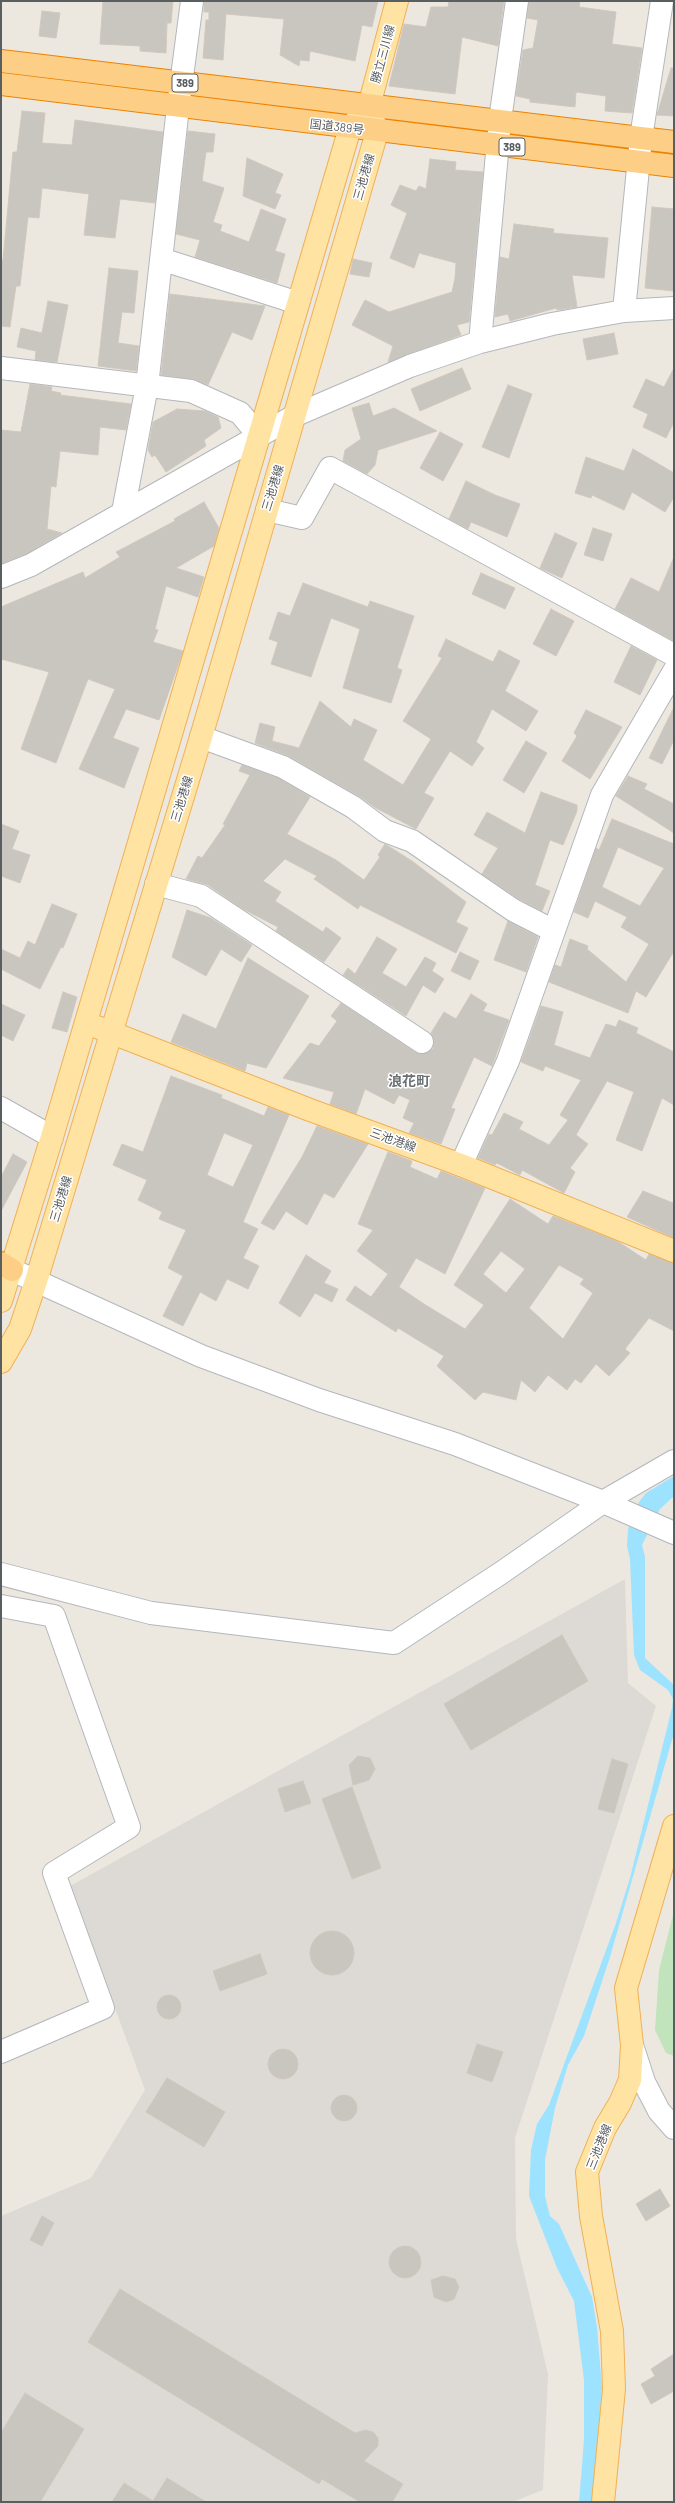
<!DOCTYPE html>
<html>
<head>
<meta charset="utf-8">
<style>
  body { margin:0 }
  #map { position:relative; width:675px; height:2503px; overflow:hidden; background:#ece8e0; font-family:Barlow,sans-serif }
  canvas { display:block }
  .frame { position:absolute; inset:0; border:2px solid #595e61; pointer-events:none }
</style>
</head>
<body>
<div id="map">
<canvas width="675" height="2503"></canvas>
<div class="frame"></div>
</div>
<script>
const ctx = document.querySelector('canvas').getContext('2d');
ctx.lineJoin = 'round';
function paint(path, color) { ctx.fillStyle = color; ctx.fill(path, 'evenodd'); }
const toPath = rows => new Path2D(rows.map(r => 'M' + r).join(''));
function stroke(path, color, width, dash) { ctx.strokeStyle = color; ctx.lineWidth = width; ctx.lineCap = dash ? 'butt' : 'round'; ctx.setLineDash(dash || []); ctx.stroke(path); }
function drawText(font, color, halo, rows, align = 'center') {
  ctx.font = font + ' Barlow,"Noto Sans JP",sans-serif'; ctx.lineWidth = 3; ctx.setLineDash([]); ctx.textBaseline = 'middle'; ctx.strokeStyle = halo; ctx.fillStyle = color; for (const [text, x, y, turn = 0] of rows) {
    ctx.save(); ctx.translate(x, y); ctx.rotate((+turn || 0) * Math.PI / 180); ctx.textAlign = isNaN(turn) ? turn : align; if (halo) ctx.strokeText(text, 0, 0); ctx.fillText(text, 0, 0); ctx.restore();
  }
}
paint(toPath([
  [625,1579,628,1683,656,1706,515,2138,516,2239,548,2374,543,2490,512,2502,1,2502,1,2216,91,2178,145,2090,70,1886]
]), '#dddad5');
paint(toPath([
  [674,1911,674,2056,666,2053,655,2030,659,1970]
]), '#c1e4bc');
paint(toPath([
  [674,1476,674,1496,660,1509,642,1545,645,1557,645,1658,674,1685,674,1733,610,1957,584,2036,568,2065,555,2108,545,2160,545,2196,550,2216,559,2224,592,2297,597,2327,602,2388,593,2502,579,2502,584,2440,584,2380,574,2301,557,2268,529,2196,531,2150,537,2124,549,2105,616,1923,630,1878,672,1708,673,1699,668,1690,640,1670,634,1655,630,1559,627,1546,628,1529,639,1502,646,1493]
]), '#9de2ff');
const building = toPath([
  [103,1,173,1,171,23,167,23,166,53,140,51,140,46,100,44,103,1],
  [204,1,378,1,372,27,362,25,355,61,310,51,309,61,300,60,299,66,280,55,284,19,226,14,223,60,203,58,206,20,209,20,209,12,204,12,204,1],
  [449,1,504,1,498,46,462,37,455,94,389,86,404,24,426,27,431,7,448,7,449,1],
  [529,1,580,1,579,7,616,12,612,44,642,48,632,113,605,111,606,96,576,92,575,107,530,102,530,99,516,96,523,50,533,48,538,20,527,18,529,1],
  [42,11,60,13,56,38,39,36,42,11],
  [671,68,674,68,674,116,657,115,671,68],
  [22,111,45,113,42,143,72,145,75,120,163,132,155,203,120,199,115,238,84,235,89,194,42,188,39,218,28,217,20,286,16,286,10,327,1,326,1,260,3,260,13,152,17,152,22,111],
  [188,131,215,134,213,152,206,152,202,181,224,188,213,222,222,225,220,231,249,242,261,209,286,219,275,251,285,254,277,283,195,257,200,240,176,234,188,131],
  [247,158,283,174,275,193,281,195,275,209,243,196,247,158],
  [430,159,456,162,455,170,483,172,469,322,457,325,461,335,388,362,393,346,352,325,365,300,389,312,452,292,455,278,456,263,419,253,414,268,390,258,407,213,391,205,400,185,416,191,419,186,426,189,430,159],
  [652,207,674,209,674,291,645,288,652,207],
  [514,224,554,229,553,233,608,238,604,278,572,275,577,307,557,310,556,308,510,321,508,314,495,317,500,257,509,259,514,224],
  [353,259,372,263,369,277,350,274,353,259],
  [109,268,138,271,134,313,122,312,118,343,139,346,136,371,98,366,109,268],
  [170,294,265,306,252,340,232,332,208,385,193,379,161,375,170,294],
  [48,301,68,305,57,362,35,360,36,351,17,347,21,328,42,333,48,301],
  [614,333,618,354,587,360,583,339,614,333],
  [462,368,471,389,420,411,411,389,462,368],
  [674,368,674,422,666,438,643,427,648,414,633,407,646,379,664,387,674,368],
  [30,384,52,387,51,391,61,393,60,395,131,404,126,430,100,427,98,455,60,451,56,487,51,486,47,529,62,533,26,554,1,564,1,430,21,432,30,384],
  [508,385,532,394,509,458,482,447,508,385],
  [369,403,373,416,394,408,437,431,378,450,375,465,367,474,343,461,345,450,361,439,352,408,369,403],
  [177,409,205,411,218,417,221,428,204,440,206,446,166,472,155,455,152,457,148,450,153,422,177,409],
  [440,432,463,444,443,481,420,468,440,432],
  [633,449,674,473,674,497,665,512,632,492,624,510,592,495,591,498,575,493,586,457,624,471,633,449],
  [466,481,495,495,520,504,507,537,471,522,468,529,449,519,466,481],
  [204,502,219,528,214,546,176,568,204,577,198,597,166,586,155,629,158,630,153,642,183,651,159,720,126,709,113,738,139,748,124,788,79,769,115,689,88,679,56,763,21,749,49,672,1,659,1,607,83,572,85,578,120,557,116,552,175,521,174,519,204,502],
  [593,528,612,534,603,561,584,555,593,528],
  [555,533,577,543,562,578,540,568,555,533],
  [674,557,674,641,615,609,631,578,659,592,674,557],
  [481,573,515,588,505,609,472,594,481,573],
  [303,583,368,607,370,601,414,616,397,668,402,670,391,703,343,688,360,629,331,618,311,677,271,664,278,642,269,639,278,612,290,616,303,583],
  [551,609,574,621,556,656,533,644,551,609],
  [446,639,493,662,499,650,520,661,505,691,538,711,526,731,492,709,476,742,484,748,472,766,450,751,424,793,434,798,416,829,376,808,359,796,289,756,255,743,260,723,275,727,272,741,299,748,320,701,351,727,354,719,377,730,363,760,403,785,431,739,403,721,442,658,438,656,446,639],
  [631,646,657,660,640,695,614,682,631,646],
  [674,707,674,740,662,764,649,758,674,707],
  [586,710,622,727,590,779,562,761,577,736,574,733,586,710],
  [526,741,547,753,524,793,503,780,526,741],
  [242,765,278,778,310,797,287,834,336,860,364,880,380,857,378,855,385,844,412,861,466,902,456,922,468,928,456,953,360,905,358,909,314,879,317,876,285,859,263,881,281,892,275,901,323,932,326,927,341,938,324,962,276,931,278,927,241,908,208,885,186,879,198,856,202,858,225,825,223,824,250,775,239,771,242,765],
  [628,776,647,784,644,789,674,804,674,833,616,796,628,776],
  [541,792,577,805,577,811,563,845,550,840,535,885,550,891,542,911,519,899,482,874,498,848,474,835,487,812,525,833,541,792],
  [612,819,674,844,674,951,646,997,636,991,628,1013,549,982,555,965,561,967,570,939,588,946,587,949,626,982,649,944,621,927,627,917,595,901,588,918,574,912,596,848,599,850,612,819],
  [618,847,664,868,640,906,602,887,618,847],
  [1,824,19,831,12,849,30,855,20,883,1,876,1,824],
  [52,904,77,914,63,948,61,947,40,989,1,969,1,949,20,958,28,941,35,945,52,904],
  [187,910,211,918,252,945,241,962,221,949,206,976,172,957,187,910],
  [508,921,538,937,526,972,494,960,508,921],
  [377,937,397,949,382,973,406,987,425,957,436,963,432,971,444,979,435,993,423,985,406,1016,343,975,348,968,355,974,377,937],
  [460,952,479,961,470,980,451,971,460,952],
  [248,958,309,996,266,1068,247,1063,245,1071,171,1042,183,1014,216,1029,248,958],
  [63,992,77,997,67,1032,52,1028,63,992],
  [471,994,487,1004,483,1011,509,1020,492,1066,474,1057,451,1108,455,1109,441,1144,409,1133,414,1123,403,1118,410,1100,399,1095,394,1104,365,1089,356,1114,330,1104,334,1092,283,1078,310,1043,319,1046,337,1021,331,1016,341,1003,415,1052,422,1054,433,1049,434,1042,431,1033,444,1012,456,1019,471,994],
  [1,1004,25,1015,13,1041,1,1035,1,1004],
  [541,1006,563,1012,554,1045,590,1058,606,1024,616,1027,619,1020,638,1028,636,1033,674,1052,674,1105,662,1098,642,1151,616,1140,634,1092,607,1081,576,1135,588,1144,570,1168,575,1172,564,1193,522,1170,520,1175,497,1163,495,1165,478,1158,489,1134,492,1135,504,1113,523,1122,519,1129,549,1145,568,1120,560,1115,581,1080,545,1066,543,1071,521,1062,541,1006],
  [171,1076,222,1095,221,1098,264,1116,268,1107,289,1115,243,1222,258,1229,243,1258,259,1266,248,1289,227,1279,216,1301,200,1292,183,1326,163,1316,183,1276,168,1268,186,1230,159,1219,162,1212,138,1200,147,1180,113,1165,122,1144,143,1152,171,1076],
  [224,1133,253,1145,233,1187,207,1175,224,1133],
  [317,1126,368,1144,334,1198,324,1193,307,1225,286,1211,274,1230,261,1223,302,1157,317,1126],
  [388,1152,412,1161,410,1167,437,1179,441,1171,485,1188,445,1274,416,1258,399,1287,424,1304,465,1329,484,1305,454,1285,510,1199,548,1224,553,1216,617,1241,646,1260,649,1254,674,1263,674,1331,649,1318,625,1349,630,1353,609,1376,596,1364,581,1383,575,1379,567,1390,548,1375,535,1392,521,1380,516,1400,483,1392,475,1400,437,1366,444,1356,398,1328,396,1332,346,1300,355,1286,371,1297,388,1274,357,1251,373,1230,358,1224,388,1152],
  [501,1251,525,1269,506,1293,483,1274,501,1251],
  [559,1265,584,1279,580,1284,593,1293,563,1339,529,1308,559,1265],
  [13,1154,27,1162,1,1211,1,1177,13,1154],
  [643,1191,673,1203,674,1200,674,1238,627,1217,643,1191],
  [306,1255,331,1271,324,1283,338,1289,332,1302,315,1293,300,1317,279,1303,306,1255],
  [562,1635,588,1681,471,1750,444,1704,562,1635],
  [358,1756,370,1758,375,1769,369,1780,353,1785,349,1765,358,1756],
  [612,1759,628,1764,614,1813,598,1809,612,1759],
  [303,1781,311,1803,285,1812,278,1789,303,1781],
  [352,1787,381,1868,352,1879,322,1799,352,1787],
  '310 1953a22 22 0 1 1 44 0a22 22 0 1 1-44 0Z',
  [260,1954,267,1974,220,1991,213,1971,260,1954],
  '157 2007a12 12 0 1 1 24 0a12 12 0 1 1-24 0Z',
  [477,2044,503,2052,492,2082,467,2073,477,2044],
  '268 2064a15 15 0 1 1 30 0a15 15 0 1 1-30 0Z',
  [167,2078,225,2112,204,2147,146,2112,167,2078],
  '331 2108a13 13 0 1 1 26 0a13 13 0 1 1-26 0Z',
  [660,2189,670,2206,646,2221,636,2204,660,2189],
  [42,2216,54,2223,42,2246,30,2240,42,2216],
  '389 2262a16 16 0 1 1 32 0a16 16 0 1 1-32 0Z',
  [443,2276,455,2279,459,2287,454,2299,446,2302,434,2297,431,2280,443,2276],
  [120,2289,355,2433,365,2430,373,2432,378,2438,378,2446,364,2461,403,2484,392,2502,360,2502,322,2479,319,2484,88,2342,120,2289],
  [674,2354,674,2391,651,2404,641,2384,655,2376,651,2369,674,2354],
  [25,2393,84,2429,40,2502,1,2502,1,2433,25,2393],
  [167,2478,206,2502,112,2502,124,2483,153,2501,167,2478]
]);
paint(building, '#c9c5bf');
stroke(building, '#d1c8be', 1);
const minor = toPath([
  [161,259,298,303],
  [624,311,641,138,662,1],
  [480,342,500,120,517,1],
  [1,368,191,391,240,413,259,436],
  [267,510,302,518,330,468,674,655],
  [123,512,147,386,178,107,192,1],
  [1,577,31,565,296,415,410,366,480,342,552,324,624,311,674,308],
  [201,737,283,767,353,807,385,831,412,841,513,910,552,930],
  [156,884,201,896,422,1042],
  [1,1108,52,1137],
  [461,1165,508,1061,602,795,674,671],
  [12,1270,201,1356,319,1400,455,1444,603,1502,674,1533],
  [1,1574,151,1613,394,1643,501,1573,603,1502,674,1461],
  [1,1606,54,1616,129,1827,54,1873,103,2008,1,2052],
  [632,2045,644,2082,659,2111,674,2128]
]);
const major = toPath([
  [97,1027,310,1110,461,1165,674,1251],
  [1,1301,52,1137,350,128,369,106,397,1],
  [1,1362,20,1329,36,1281,201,737,377,132,371,111],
  [603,2502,614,2389,612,2331,591,2216,587,2172,605,2128,620,2103,630,2080,632,2045,626,1988,674,1826]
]);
const highway = toPath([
  [1,61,674,142],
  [1,84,674,166],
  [1,1263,12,1270]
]);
stroke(minor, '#b3b7bb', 24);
stroke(major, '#f1b054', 24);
stroke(highway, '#ec8200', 24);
stroke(minor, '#fff', 22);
stroke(major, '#ffe3a2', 22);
stroke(highway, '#fdcf86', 22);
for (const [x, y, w] of [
  [185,83,26],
  [512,147,26]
]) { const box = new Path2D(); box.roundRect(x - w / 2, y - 9, w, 18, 3); ctx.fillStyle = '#fff'; ctx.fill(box); stroke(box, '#595e61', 1); }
drawText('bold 11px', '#595e61', null, [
  ["389",185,83],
  ["389",512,147]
]);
drawText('12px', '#595e61', '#fff', [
  ["勝立三川線",383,54,-75],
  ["国道389号",337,127,7],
  ["三池港線",364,177,-74],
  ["三池港線",273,488,-73],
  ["三池港線",182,799,-73],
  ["三池港線",393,1140,20],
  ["三池港線",61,1199,-73],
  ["三池港線",599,2147,-68]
]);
drawText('bold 14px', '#6a7073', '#fff', [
  ["浪花町",409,1081]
]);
</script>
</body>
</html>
